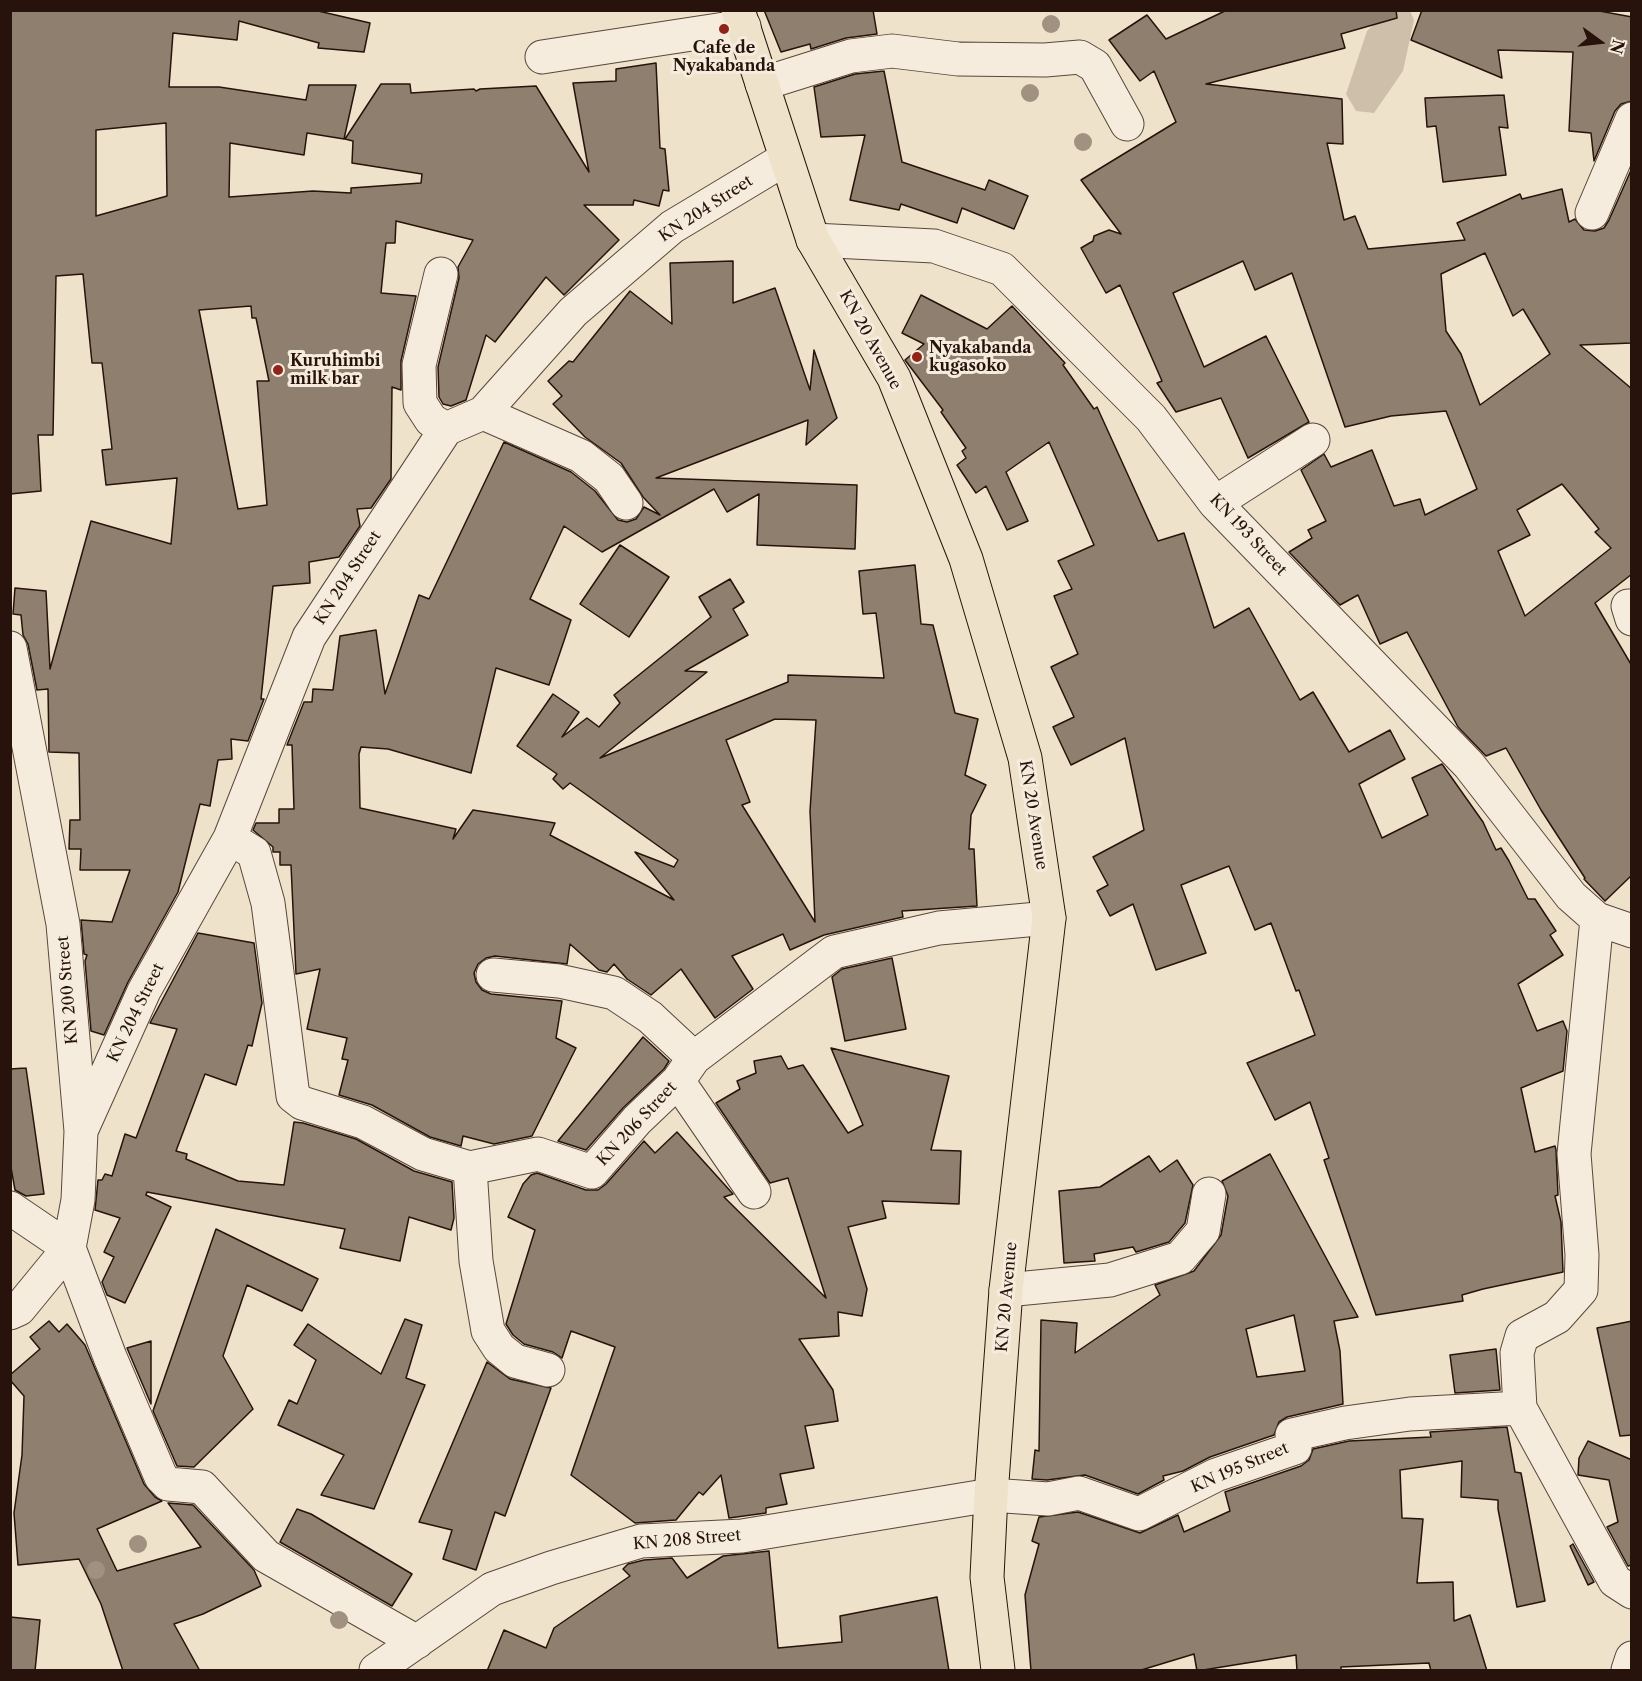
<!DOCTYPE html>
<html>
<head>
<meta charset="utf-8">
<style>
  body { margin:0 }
  #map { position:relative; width:1642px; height:1681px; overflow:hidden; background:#efe2ca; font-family:"Libre Caslon Text",serif }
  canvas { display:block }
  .frame { position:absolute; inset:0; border:12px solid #27130b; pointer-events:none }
  .north { position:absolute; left:1570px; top:12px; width:60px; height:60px; -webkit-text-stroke:4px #f5ecdd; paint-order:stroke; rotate:105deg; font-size:16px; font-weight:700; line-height:24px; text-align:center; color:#27130b }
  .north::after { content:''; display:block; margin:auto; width:21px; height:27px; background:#27130b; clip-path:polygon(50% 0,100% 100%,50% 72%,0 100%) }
</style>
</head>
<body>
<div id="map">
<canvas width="1642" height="1681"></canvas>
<div class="frame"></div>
<div class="north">N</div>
</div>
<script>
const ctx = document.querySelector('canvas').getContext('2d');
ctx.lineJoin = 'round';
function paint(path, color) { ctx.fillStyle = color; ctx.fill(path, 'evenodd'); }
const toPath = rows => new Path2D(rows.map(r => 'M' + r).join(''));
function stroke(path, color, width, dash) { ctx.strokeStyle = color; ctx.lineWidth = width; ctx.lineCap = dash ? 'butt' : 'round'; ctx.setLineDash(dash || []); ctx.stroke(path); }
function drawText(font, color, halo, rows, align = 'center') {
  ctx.font = font + ' "Libre Caslon Text",serif'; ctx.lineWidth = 6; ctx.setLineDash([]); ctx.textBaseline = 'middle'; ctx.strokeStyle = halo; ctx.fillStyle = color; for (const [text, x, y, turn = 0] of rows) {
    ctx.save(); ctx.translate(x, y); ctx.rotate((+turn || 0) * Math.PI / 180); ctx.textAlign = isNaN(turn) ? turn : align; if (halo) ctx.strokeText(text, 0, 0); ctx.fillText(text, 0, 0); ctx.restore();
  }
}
paint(toPath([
  [1388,11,1410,11,1414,20,1403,71,1374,113,1356,111,1346,94,1367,31]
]), '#cdbfaa');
const building = toPath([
  [10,10,314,10,370,23,364,52,318,48,319,43,239,21,237,40,173,33,169,87,219,87,306,100,309,85,356,85,344,139,307,133,304,155,230,143,229,197,313,191,351,193,351,188,421,183,422,174,352,163,353,141,345,139,381,84,410,84,411,93,474,89,476,91,480,89,536,86,589,172,573,83,616,81,616,69,656,63,660,148,665,149,669,191,663,190,659,206,634,200,633,205,584,205,619,240,564,295,546,277,495,342,486,335,466,400,451,406,443,404,439,397,438,367,459,278,458,267,473,240,396,221,395,243,386,243,381,293,416,296,401,361,401,390,392,387,391,479,371,508,357,509,360,526,339,557,309,562,310,583,273,586,261,699,264,699,248,741,231,739,232,759,218,760,210,806,200,804,178,892,128,982,104,1035,91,1031,85,961,87,955,84,954,81,920,112,922,130,870,80,870,81,849,69,849,70,820,80,820,79,753,49,752,48,689,37,690,28,644,23,635,21,615,13,614,15,588,46,591,50,669,91,521,171,544,177,478,106,485,102,450,112,449,102,363,92,363,83,274,56,276,53,435,38,435,41,491,10,494,10,10],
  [166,123,167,196,96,216,96,130,166,123],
  [251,306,252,318,256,318,269,381,257,381,267,505,238,509,199,310,251,306],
  [764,10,873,10,877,34,846,38,811,49,810,44,781,52,764,10],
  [1227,10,1396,10,1397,18,1341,34,1345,48,1206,84,1342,99,1343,144,1327,143,1344,220,1355,216,1368,249,1465,240,1457,223,1520,194,1522,199,1562,189,1569,222,1575,219,1584,230,1595,231,1604,228,1609,220,1632,168,1632,343,1580,345,1632,389,1632,574,1595,603,1632,666,1632,875,1605,901,1584,879,1585,878,1541,810,1506,748,1486,756,1458,727,1407,632,1380,644,1358,595,1340,605,1289,552,1312,538,1308,530,1326,521,1301,470,1324,454,1331,467,1372,450,1394,506,1420,499,1425,515,1477,489,1446,411,1391,416,1345,427,1292,273,1255,290,1243,261,1173,293,1204,367,1266,336,1309,422,1248,458,1221,398,1176,412,1157,383,1162,381,1120,285,1106,293,1081,248,1093,241,1094,236,1109,230,1121,234,1081,180,1176,122,1154,71,1140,81,1109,40,1147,15,1166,39,1227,10],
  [1485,253,1513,316,1523,309,1550,354,1480,405,1461,354,1446,331,1441,274,1485,253],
  [1562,484,1599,529,1595,532,1611,548,1525,616,1498,551,1530,535,1517,510,1562,484],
  [1422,10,1594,10,1632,17,1632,101,1621,104,1615,111,1594,161,1591,133,1569,131,1573,52,1498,50,1502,78,1411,40,1422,10],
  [884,71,902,162,985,190,989,180,1028,196,1014,229,962,208,957,223,901,204,899,210,850,200,865,135,821,137,814,87,855,74,884,71],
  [1504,95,1508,128,1499,127,1506,175,1443,182,1436,126,1427,127,1425,98,1504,95],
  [733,261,733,303,775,288,810,390,814,350,837,418,806,445,808,420,656,478,857,485,855,549,757,545,759,494,727,512,714,489,602,552,564,526,530,599,571,620,549,685,496,668,471,773,388,749,361,747,359,754,360,808,456,829,453,839,473,810,555,823,550,835,674,900,635,852,674,867,678,860,570,783,563,789,553,779,557,774,517,746,553,694,579,712,562,737,587,718,599,727,620,703,614,695,711,617,699,597,730,579,744,602,733,609,748,635,685,671,707,672,600,758,788,682,788,675,884,678,876,613,863,614,859,571,915,565,921,624,933,625,955,713,978,719,965,775,986,785,971,815,969,849,974,849,977,906,902,911,903,917,824,935,790,950,783,934,732,956,753,989,715,1018,681,969,651,995,627,979,614,964,607,972,599,970,570,944,567,964,495,956,486,958,478,964,474,973,476,982,482,990,491,994,562,1001,556,1038,576,1048,532,1136,494,1144,463,1136,461,1146,430,1137,372,1105,339,1095,348,1060,342,1059,347,1038,307,1029,320,969,296,974,291,865,280,865,280,852,273,852,273,847,253,830,256,823,279,823,279,809,294,809,292,745,287,745,304,702,312,702,313,689,333,690,340,636,376,630,385,694,419,595,429,599,504,442,571,472,595,491,618,520,627,522,636,519,644,507,660,515,643,497,621,463,585,437,553,404,562,396,548,381,569,361,573,362,630,291,672,324,670,263,733,261],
  [775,719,816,720,810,811,815,922,742,805,750,802,726,740,775,719],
  [921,295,987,329,1012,306,1065,363,1063,365,1094,409,1097,407,1158,541,1184,533,1214,628,1249,608,1300,700,1313,692,1349,752,1390,730,1405,759,1359,784,1382,838,1428,815,1412,778,1442,764,1483,822,1496,850,1501,848,1509,861,1528,899,1535,899,1556,931,1550,935,1563,955,1518,984,1537,1031,1563,1021,1567,1031,1563,1071,1521,1088,1535,1152,1555,1146,1556,1150,1558,1195,1555,1196,1561,1222,1563,1272,1483,1289,1462,1295,1463,1301,1376,1315,1324,1160,1329,1158,1310,1102,1275,1120,1247,1063,1315,1035,1299,990,1296,991,1271,923,1255,930,1229,866,1181,885,1206,953,1156,970,1133,904,1110,916,1097,891,1108,885,1093,857,1144,830,1125,738,1071,765,1053,727,1074,717,1051,667,1078,654,1054,596,1072,589,1058,561,1094,545,1049,442,1006,472,1028,521,1007,530,986,486,976,493,957,465,966,458,962,451,966,448,941,412,943,410,905,360,924,344,902,333,921,295],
  [620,545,669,577,629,637,580,604,620,545],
  [198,933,254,943,262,1003,252,1046,248,1045,236,1085,205,1074,176,1151,187,1154,186,1159,238,1181,284,1185,294,1122,303,1123,356,1139,414,1171,452,1182,454,1218,451,1230,409,1217,400,1261,340,1248,345,1229,147,1192,146,1195,171,1207,125,1303,107,1295,102,1282,114,1257,104,1252,120,1218,95,1210,98,1180,102,1180,105,1174,112,1176,125,1134,136,1138,177,1029,150,1023,198,933],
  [892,958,906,1029,845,1041,832,977,842,969,892,958],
  [643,1037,669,1061,664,1069,623,1108,586,1150,558,1141,643,1037],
  [831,1048,949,1076,931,1150,961,1151,959,1204,882,1201,886,1218,848,1227,867,1289,862,1316,838,1312,839,1336,799,1339,833,1390,838,1421,805,1426,814,1468,780,1474,787,1504,766,1508,766,1513,729,1518,721,1475,703,1495,699,1492,676,1520,635,1523,571,1475,615,1347,571,1331,562,1358,553,1352,524,1344,513,1335,506,1324,535,1230,508,1217,523,1184,531,1175,537,1173,586,1190,598,1190,606,1184,644,1141,655,1153,677,1132,733,1194,724,1197,826,1298,788,1178,770,1183,716,1103,740,1089,737,1081,756,1073,754,1061,781,1056,788,1069,803,1065,848,1133,863,1125,831,1048],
  [26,1068,44,1194,26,1196,15,1190,10,1162,10,1069,26,1068],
  [1270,1154,1358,1317,1334,1321,1340,1351,1343,1404,1287,1417,1279,1422,1274,1435,1210,1457,1183,1471,1163,1476,1164,1480,1138,1494,1085,1475,1047,1480,1032,1479,1035,1450,1039,1451,1041,1320,1077,1323,1075,1353,1160,1295,1155,1285,1194,1271,1221,1235,1228,1196,1222,1181,1270,1154],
  [1294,1315,1305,1371,1257,1377,1246,1329,1294,1315],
  [1149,1156,1160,1172,1177,1160,1193,1185,1185,1223,1169,1242,1136,1252,1133,1247,1094,1254,1095,1261,1064,1263,1059,1191,1100,1187,1149,1156],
  [216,1229,318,1279,302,1311,247,1285,223,1356,253,1409,194,1467,177,1466,153,1411,216,1229],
  [405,1319,422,1325,406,1378,425,1385,374,1509,321,1495,344,1455,278,1425,289,1400,297,1404,316,1360,294,1345,308,1324,381,1374,405,1319],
  [49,1321,59,1332,67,1324,85,1345,144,1484,155,1497,162,1501,97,1529,117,1571,201,1547,168,1503,193,1505,254,1570,261,1586,203,1614,174,1624,200,1671,123,1671,101,1604,79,1559,18,1565,14,1513,22,1455,24,1396,10,1380,10,1375,40,1349,30,1337,49,1321],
  [1632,1321,1632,1435,1620,1436,1597,1328,1632,1321],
  [151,1341,151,1404,127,1348,151,1341],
  [1496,1349,1500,1390,1455,1393,1450,1355,1496,1349],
  [487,1362,510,1379,551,1388,505,1516,495,1512,476,1570,443,1559,452,1530,419,1522,487,1362],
  [1507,1427,1515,1472,1521,1473,1545,1601,1517,1607,1498,1509,1498,1500,1461,1497,1462,1461,1400,1470,1402,1518,1423,1519,1417,1583,1453,1582,1454,1621,1470,1615,1487,1671,1431,1671,1429,1663,1341,1667,1341,1671,1297,1671,1296,1655,1197,1671,1194,1654,1138,1671,1031,1671,1025,1595,1039,1544,1032,1541,1039,1517,1078,1512,1140,1533,1178,1515,1184,1532,1230,1511,1225,1492,1301,1466,1309,1460,1313,1449,1349,1441,1431,1437,1430,1432,1507,1427],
  [1588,1441,1632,1460,1632,1565,1628,1566,1607,1527,1618,1522,1609,1480,1578,1475,1579,1458,1588,1441],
  [297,1509,311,1514,412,1574,392,1606,280,1542,297,1509],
  [1573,1544,1594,1582,1588,1585,1570,1546,1573,1544],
  [769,1551,778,1648,842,1642,840,1616,937,1597,949,1671,487,1671,504,1630,546,1648,554,1628,630,1576,623,1569,628,1564,644,1560,672,1558,687,1578,723,1556,769,1551],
  [10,1617,40,1620,35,1671,10,1671,10,1617]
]);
paint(building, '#8f7f6e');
stroke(building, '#27130b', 1.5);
const minor = toPath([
  [542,57,744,26],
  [762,84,851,56,892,51,958,59,1045,60,1080,57,1095,66,1127,124],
  [1592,213,1632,119],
  [813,240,934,246,1002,269,1151,418,1215,503,1469,765,1571,896,1597,919,1632,931],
  [441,274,419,365,420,403,431,420,446,429],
  [483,413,581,456,609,478,626,503],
  [1215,503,1313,440],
  [1628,606,1632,619],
  [10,648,63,924,81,1131,78,1200,69,1248,19,1309,10,1313],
  [230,838,254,853,268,903,293,1096,302,1103,363,1122,423,1154,470,1168,538,1154,592,1172,637,1120,678,1081,694,1058,834,952,939,928,1049,918],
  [1597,919,1574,1154,1582,1255,1581,1290,1557,1317,1522,1336,1517,1353,1520,1408,1615,1581,1632,1592],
  [493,975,559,981,614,993,650,1017,694,1058],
  [678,1081,754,1192],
  [81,1131,144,991,230,838,309,637,446,429,483,413,573,312,672,227,785,159],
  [470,1168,476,1261,488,1331,499,1348,515,1361,548,1370],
  [10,1208,69,1248,110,1357,161,1477,168,1484,202,1487,266,1556,417,1642],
  [1006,1290,1110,1280,1180,1258,1203,1231,1209,1194],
  [376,1670,492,1589,551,1568,641,1541,742,1536,991,1495,1048,1499,1079,1493,1139,1514,1216,1475,1295,1448,1292,1435,1345,1423,1410,1414,1520,1408],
  [1628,1670,1632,1658]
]);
const major = toPath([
  [738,10,813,240,894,378,966,559,1025,758,1049,918,1006,1290,991,1495,987,1577,998,1670]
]);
stroke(minor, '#59473b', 35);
stroke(major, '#27130b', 35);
stroke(minor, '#f5ecdd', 33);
stroke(major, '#efe2ca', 33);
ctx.fillStyle = '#a19180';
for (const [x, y] of [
  [1051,24],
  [1030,93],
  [1083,142],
  [138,1544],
  [96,1570],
  [339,1620]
]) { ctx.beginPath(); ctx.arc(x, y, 9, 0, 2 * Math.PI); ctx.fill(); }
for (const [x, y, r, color] of [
  [724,29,6,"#8f2418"],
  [917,357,6,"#8f2418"],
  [278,370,6,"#8f2418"]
]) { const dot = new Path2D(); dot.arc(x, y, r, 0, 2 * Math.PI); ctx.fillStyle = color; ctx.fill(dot); stroke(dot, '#f5ecdd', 2); }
drawText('bold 16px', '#27130b', '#f5ecdd', [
  ["Cafe de",724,48,"center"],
  ["Nyakabanda",724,66,"center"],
  ["Nyakabanda",929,348],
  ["kugasoko",929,366],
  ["Kuruhimbi",290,361],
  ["milk bar",290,379]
], 'left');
drawText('16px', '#27130b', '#f5ecdd', [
  ["KN 204 Street",706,209,-33],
  ["KN 20 Avenue",870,340,61],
  ["KN 193 Street",1248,535,47],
  ["KN 204 Street",348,578,-57],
  ["KN 20 Avenue",1033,815,81],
  ["KN 200 Street",68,990,-95],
  ["KN 204 Street",136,1013,-64],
  ["KN 206 Street",637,1124,-47],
  ["KN 20 Avenue",1007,1297,-85],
  ["KN 195 Street",1240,1468,-23],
  ["KN 208 Street",687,1540,-5]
]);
</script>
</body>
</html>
